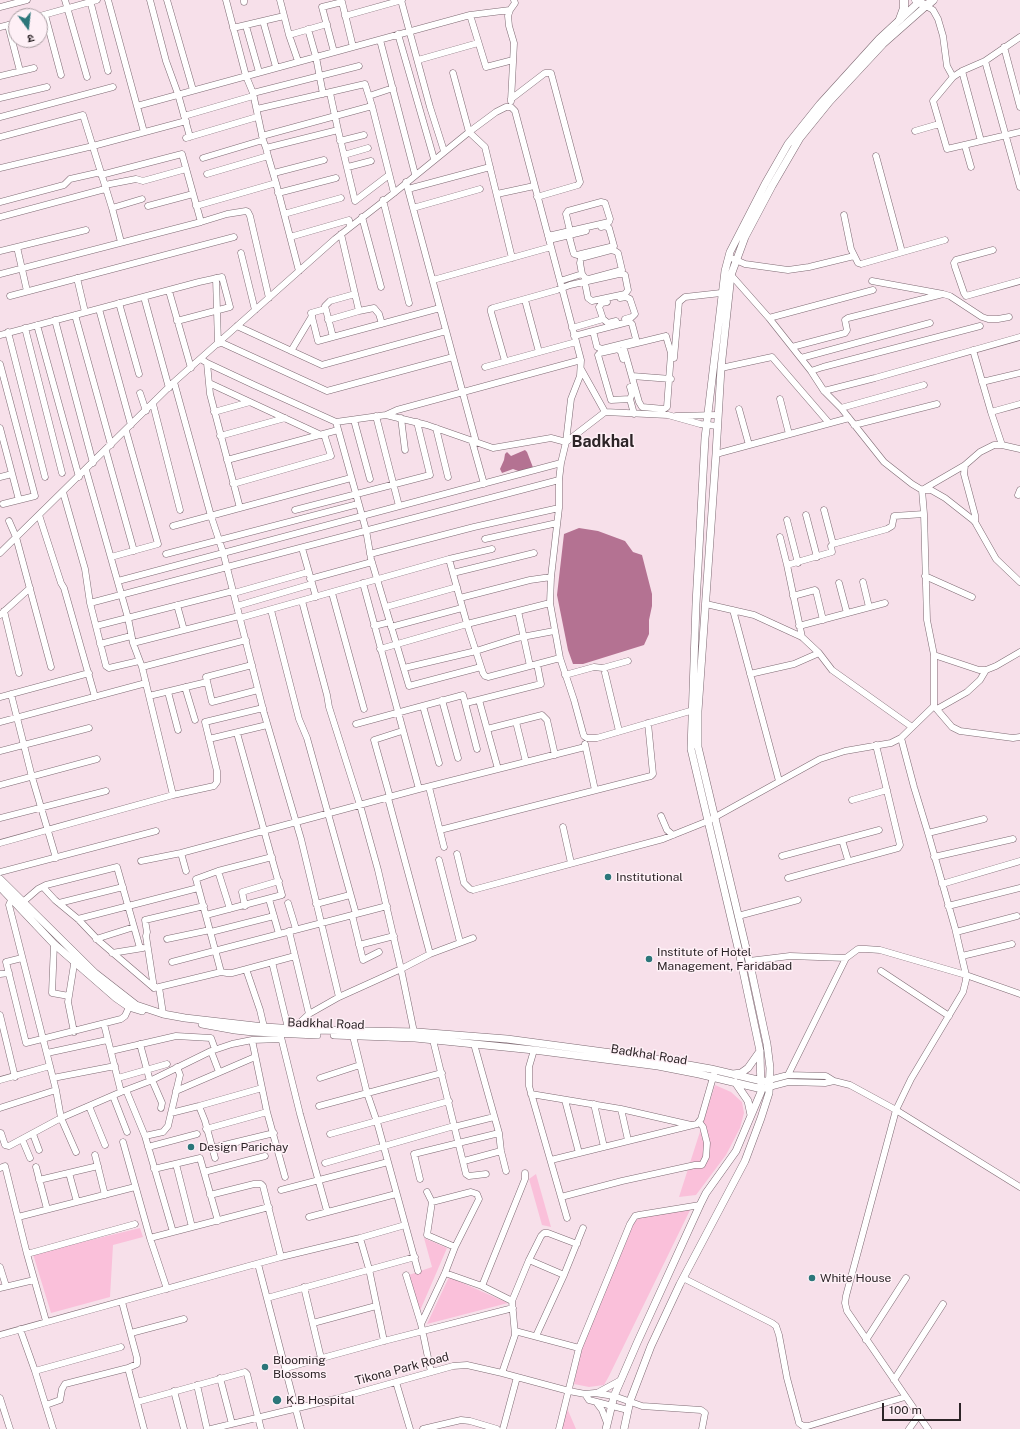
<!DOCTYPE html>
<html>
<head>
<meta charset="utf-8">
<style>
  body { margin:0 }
  #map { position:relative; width:1020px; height:1429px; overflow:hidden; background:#f7e0ea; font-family:"Public Sans","Noto Sans Devanagari",sans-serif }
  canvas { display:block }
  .north { position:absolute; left:8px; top:8px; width:40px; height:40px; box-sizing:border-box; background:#fef0f6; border:1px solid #aa9ea3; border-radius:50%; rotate:165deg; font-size:11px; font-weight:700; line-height:16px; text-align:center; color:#2c2427 }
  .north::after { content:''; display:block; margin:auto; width:14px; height:18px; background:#2c767a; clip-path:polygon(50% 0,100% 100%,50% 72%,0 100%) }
  .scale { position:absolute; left:882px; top:1403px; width:79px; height:18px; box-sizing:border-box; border:2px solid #2c2427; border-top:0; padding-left:5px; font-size:12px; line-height:14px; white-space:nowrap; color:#2c2427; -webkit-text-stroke:3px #fef0f6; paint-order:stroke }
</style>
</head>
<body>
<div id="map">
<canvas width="1020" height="1429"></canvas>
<div class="north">उ</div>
<div class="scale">100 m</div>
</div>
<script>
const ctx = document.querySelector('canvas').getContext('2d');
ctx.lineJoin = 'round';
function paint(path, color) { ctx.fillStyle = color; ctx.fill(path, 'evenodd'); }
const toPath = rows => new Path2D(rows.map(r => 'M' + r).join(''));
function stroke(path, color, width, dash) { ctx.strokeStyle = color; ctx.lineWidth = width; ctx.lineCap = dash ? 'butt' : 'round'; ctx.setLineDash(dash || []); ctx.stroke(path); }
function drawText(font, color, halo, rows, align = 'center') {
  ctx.font = font + ' "Public Sans",sans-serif'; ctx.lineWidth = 3; ctx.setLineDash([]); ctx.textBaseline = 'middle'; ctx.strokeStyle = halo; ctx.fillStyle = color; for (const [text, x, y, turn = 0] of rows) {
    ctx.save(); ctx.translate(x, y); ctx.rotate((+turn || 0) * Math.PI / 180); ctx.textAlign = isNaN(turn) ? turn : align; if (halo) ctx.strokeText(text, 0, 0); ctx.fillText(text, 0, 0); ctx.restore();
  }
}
paint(toPath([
  [715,1085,731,1092,742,1102,744,1113,740,1128,726,1155,696,1195,679,1197],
  [536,1174,551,1227,542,1225,529,1179],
  [693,1204,609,1376,604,1385,589,1387,574,1384,582,1345,636,1218],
  [140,1228,143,1237,113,1245,110,1297,51,1313,33,1254],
  [424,1238,447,1248,419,1313,409,1275,432,1267],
  [449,1277,508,1303,427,1324],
  [567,1408,576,1429,562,1429]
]), '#fac0da');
paint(toPath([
  [525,450,527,452,534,470,521,472,513,469,502,473,500,469,504,460,505,454,507,452,511,456],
  [579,528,598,531,625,541,633,552,642,555,652,594,652,606,649,620,649,634,644,645,583,664,573,664,568,650,557,595,564,534]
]), '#b47292');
const minor = toPath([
  [65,0,87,77],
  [90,0,108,71],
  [108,0,144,132],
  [150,0,166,61,178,94,190,137],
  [167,0,193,90],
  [226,0,246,76,253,93,263,140],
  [244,0,244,2],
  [280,0,289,35,298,61],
  [401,0,430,107,444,151],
  [926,6,933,10,938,19,943,36,947,66,953,77],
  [0,7,27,0],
  [45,15,61,75],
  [470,15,486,67,513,60],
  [40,16,97,0],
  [345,16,402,0],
  [263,21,276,67],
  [8,25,20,71],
  [246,26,259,72],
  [0,27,16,23],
  [233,28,284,16],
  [308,29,316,57,323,94],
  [398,34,434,159],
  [289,35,327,24],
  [1020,37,985,61,962,71,953,77,933,101,947,149,1020,132],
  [380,40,415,174],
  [1004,47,1020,107],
  [334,52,322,7,342,2,353,47],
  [418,60,478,43],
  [985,61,1020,187],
  [962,71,981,141],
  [453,73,469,132,485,147,512,258],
  [0,76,34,68],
  [253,93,359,66],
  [330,93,338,130,355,201,389,175],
  [369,96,393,88],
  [0,98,47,87],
  [511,99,545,73,551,73,580,182,578,185,537,197],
  [511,101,514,43,509,26,508,16,510,10,515,3,514,0],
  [137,106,470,15,510,10],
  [257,109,365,84,372,106,394,193],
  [184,116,253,96],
  [0,117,113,87],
  [915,131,939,124],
  [262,136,372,106],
  [0,137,83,115,112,208,121,242],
  [186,138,257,117],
  [340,141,364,135],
  [965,146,971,167],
  [266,148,338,130],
  [344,155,368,148],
  [876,156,902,252],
  [203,158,263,140,266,148,268,156,207,174],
  [348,167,371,161],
  [0,168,93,146,186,121],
  [274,173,324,160],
  [101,175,182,154,201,222],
  [406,182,476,442],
  [276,183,299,271],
  [105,185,136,179,143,181,186,169],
  [408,189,490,167],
  [278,193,336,178],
  [497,194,534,186],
  [383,200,409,303],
  [0,202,64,185,70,179,101,172],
  [148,206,193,194],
  [196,206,276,183,268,156],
  [112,208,142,199],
  [413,208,480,189],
  [284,214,341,198],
  [844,215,851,249,858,263,861,264,945,240],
  [0,217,105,189],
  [362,217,381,287],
  [341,234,359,311],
  [548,236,609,222,610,219,605,203,601,202,568,211,566,214,570,231],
  [569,236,573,251,574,254,577,255,614,246,609,228,605,226,601,227],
  [290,237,349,220,350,227],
  [549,240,586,231],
  [17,247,27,291],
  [611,250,615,251,618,253,622,270,589,279,585,278,582,274,580,263,581,258,611,250],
  [993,250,956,260,954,263,955,267,964,293,966,296,1020,281],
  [0,251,86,230],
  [241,253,255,310],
  [729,257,745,264,788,270,809,267,854,256],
  [0,274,201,222,227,214,246,211,248,212,250,216,269,298],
  [731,275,769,318,811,371,824,391,841,408,884,462,912,484,922,490,931,490,945,498,973,520,975,522,996,559,1020,582],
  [77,278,85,312],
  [216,278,218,344],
  [433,280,551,247],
  [560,281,582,274],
  [872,281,943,294,950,296,982,317,988,319,998,319,1009,317],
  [169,291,191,368],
  [10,296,234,237],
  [144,297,169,388],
  [620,298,626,297,630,299,635,314,632,317,625,319],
  [525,300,539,352],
  [119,303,139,374],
  [99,309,131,425],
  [325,309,311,313,318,341,440,308],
  [75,315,111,445],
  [769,318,873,290],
  [603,319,599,307,602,303,607,302],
  [55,320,93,463],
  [328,320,359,311,374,308,379,314,382,324],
  [37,325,79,477],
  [237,326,322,365,446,331],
  [25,328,62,473],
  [572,328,603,319,608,323,616,321],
  [8,332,45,477],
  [0,335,199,282,222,277,230,307,177,321],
  [574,336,582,334,593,331,628,322,630,322,632,324,636,339,634,341,602,349,597,347,593,331],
  [666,336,671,353,667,407,664,409,642,407,639,402,624,349,625,346,666,336],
  [333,337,325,306,330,301,355,294],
  [220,342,327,391,453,357],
  [792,347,845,333,847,330,845,320,848,318,943,294],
  [973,350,991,412,1002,445],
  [291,351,312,316],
  [674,358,679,302,685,297,721,293],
  [801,358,930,323],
  [201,359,207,363,254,385,336,422,386,415,427,425,493,448,551,438,566,442,605,412,668,415,700,424,717,426],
  [623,359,621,352,618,349,600,353,598,355,611,400,630,399],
  [505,361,491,312,491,309,493,308,557,290,570,285,619,274,623,274,625,275,628,290,625,294,592,301,588,298,585,283],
  [207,363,210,394,240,508],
  [0,364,35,496,3,504],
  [485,367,576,342],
  [721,368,772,357,829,423],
  [581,369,605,412],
  [811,371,823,367,980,326],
  [632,376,671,379],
  [174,382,211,516,223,552,264,713,301,839,339,997],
  [982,382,1020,373],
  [209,383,321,435],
  [630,387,632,394,630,399,634,414],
  [824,391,875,378,1020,337],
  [140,393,146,411],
  [780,399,789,434],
  [153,404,180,510],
  [841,408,924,385],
  [739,409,749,445],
  [214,412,250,402],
  [991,412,1020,404],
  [386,415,397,410,581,360],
  [376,416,399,506],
  [676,416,718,415],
  [401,418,405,450],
  [354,420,370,479],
  [336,422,366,530,371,559,409,686,481,667],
  [854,425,937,404],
  [0,428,19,500],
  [436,428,448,477],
  [220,436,285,418],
  [472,441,484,484],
  [106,451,134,551],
  [716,454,849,418],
  [227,460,338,430],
  [965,465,964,474,975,515,975,522],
  [86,470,128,618,133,643,142,667,173,795],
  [0,477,12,474],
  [233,484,331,456,324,434],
  [63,492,85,569,90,603,106,666,109,668,139,661],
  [1018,495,1020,490],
  [295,510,430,475,417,422],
  [824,510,833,544],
  [39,515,61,583,64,588,95,697],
  [806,515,817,557],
  [787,520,798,563],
  [9,521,16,537,51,667],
  [173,526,351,478],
  [780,537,787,565,802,637],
  [485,539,557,523],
  [302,548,316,597],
  [0,553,174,382,335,239,394,193,469,132,496,112,506,107,511,107,515,111,581,360,580,376,571,399,566,442,561,463,559,480,559,508,551,577,550,603,560,658,574,700,583,733,584,736,587,738,597,738,697,709],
  [166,554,358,504],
  [370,554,474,527,559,508],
  [111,557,158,544,126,431],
  [449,559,467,624,483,673,485,676,488,677,560,658],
  [787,565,832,552,831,546,833,544,887,529,892,526,894,516,924,514],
  [453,573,534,553],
  [925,576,972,597],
  [310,579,372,562],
  [118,581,561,463],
  [863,582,869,607],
  [363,583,419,789],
  [839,583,847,613],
  [234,593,308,572],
  [332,593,364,709],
  [793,596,815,590,816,591,823,620],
  [460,598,530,580,551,577],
  [302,601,327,695,329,707,360,805,378,870,401,969,414,1032],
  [90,603,559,480],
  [706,604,754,615,802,637,819,653,832,670,912,727],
  [177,605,184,630],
  [237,606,312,584],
  [386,607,457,587],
  [271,610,299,719,307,738,356,914],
  [733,610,779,781],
  [4,611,19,673],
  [518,611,530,666],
  [0,615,30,588],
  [240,618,449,559,492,549],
  [96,626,233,591],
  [374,626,390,622],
  [799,626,885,603],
  [391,627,462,608],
  [133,643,239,616],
  [100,644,131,636],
  [380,649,467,624,550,603],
  [934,655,979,670,986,670,996,666,1020,652],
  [252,665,206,677,212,702,258,690],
  [142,667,246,640],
  [404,668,476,651,517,638,554,631],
  [605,673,619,731],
  [750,674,794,664,819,653],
  [565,675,594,667,603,668,628,661],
  [185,687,195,720],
  [168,692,178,730],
  [11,694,32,777,56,858],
  [149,696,207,682],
  [0,697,89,673],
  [442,700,458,758],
  [479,700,498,769],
  [466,703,541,684,537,664],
  [423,706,439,763],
  [934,706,952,727,960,731,1013,738,1020,737],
  [937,709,967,692,980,680,986,670],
  [0,722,146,683],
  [516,722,526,762],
  [356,724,463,695,477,749],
  [487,729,542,715,547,720,555,755],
  [901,738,914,787,928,833,955,928,966,975,966,980,963,992,911,1079,896,1110,846,1296,845,1303,847,1311,928,1429],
  [209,739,267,725],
  [585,744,595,790],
  [0,751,89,728],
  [0,785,97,759],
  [429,787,444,847],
  [390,797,374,740,402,731],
  [388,798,430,954],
  [852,800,887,790],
  [661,816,667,830,673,835],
  [0,818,106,791],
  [563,827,571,863],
  [440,830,651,776,653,774,648,723],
  [928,833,984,819],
  [842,840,848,860],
  [0,843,173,795,214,786,217,782,217,771,205,722,263,708],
  [181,853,186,871],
  [457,854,464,883,470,889,473,890,480,888,663,839,708,821,820,759,845,751,891,743,901,738,934,706,934,655,927,620,924,514,922,490,965,465,980,452,994,445,1002,445,1020,449],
  [782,856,879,830],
  [934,857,1013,839],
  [439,860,460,942],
  [141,861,181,853,419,789,585,747],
  [218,871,230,909],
  [0,872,156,831],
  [788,878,898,848,900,845,876,745],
  [942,884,1020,861],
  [43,887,55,900,78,919,99,941,154,988],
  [13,896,9,905,56,1090,61,1118,76,1152],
  [269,899,279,934],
  [23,902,38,889,46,885,117,867,140,948],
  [59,903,123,887],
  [288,903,296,929],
  [316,904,350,895],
  [245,906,242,892,279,881],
  [948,906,1020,888],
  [206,915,282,895,237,733],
  [352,915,363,960,379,952],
  [738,916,798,900],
  [78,919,198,888],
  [289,931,309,1014],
  [211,932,274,916],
  [956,932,1017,916],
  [96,939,134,927],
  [167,939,210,930],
  [54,944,52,993,69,996],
  [359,945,394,936],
  [112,953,143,948],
  [962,956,1012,944],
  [22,958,6,962,26,1043,121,1019,125,1016,131,1003],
  [749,961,790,956,846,958],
  [172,962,387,906],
  [272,962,288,1028],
  [246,969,260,1010,264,1027],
  [881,971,949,1016],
  [221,972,196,879,218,871,272,857],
  [0,974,9,973],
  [159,987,221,972,227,973,232,973,295,956],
  [163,1014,159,987,154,988,146,936,147,932,145,920,204,906],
  [0,1015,15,1077],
  [104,1024,121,1092],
  [279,1029,300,1114,327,1211],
  [293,1029,309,1014,339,997,401,969,430,954,473,938],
  [74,1032,68,1002,75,958],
  [352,1032,367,1093,377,1122,418,1271],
  [433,1040,466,1174,469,1176,486,1174],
  [140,1044,150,1081],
  [474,1044,499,1133,501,1151,506,1171],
  [534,1050,529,1067,529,1086,567,1218],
  [111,1051,176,1036,211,1038,215,1049],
  [211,1051,219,1072],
  [47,1053,107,1040],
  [788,1075,846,958,858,949,866,949,880,950,966,975,1020,994],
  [53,1078,115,1066],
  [118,1078,167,1064],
  [320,1078,360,1065],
  [0,1080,50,1066],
  [152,1080,162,1103,161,1108],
  [769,1080,788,1075,826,1076,834,1081,850,1085,896,1110,1020,1187],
  [769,1087,788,1082,825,1083,834,1081],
  [126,1090,145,1136,173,1232],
  [176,1091,255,1057],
  [531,1094,621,1109,691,1125],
  [113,1096,127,1132],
  [565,1100,579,1153],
  [594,1104,604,1147],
  [89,1106,105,1145],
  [199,1106,205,1121,215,1158],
  [319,1106,442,1073],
  [0,1108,56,1090],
  [621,1109,628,1140],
  [267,1112,285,1177],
  [171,1113,199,1106,262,1088],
  [454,1127,494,1117],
  [206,1129,267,1112,252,1040,281,1039],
  [0,1133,1,1133,5,1145,9,1146,61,1118,121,1092,150,1081,211,1051,232,1044,252,1040],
  [33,1134,39,1150],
  [330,1134,449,1101],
  [145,1136,163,1132,168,1126,180,1075,177,1067],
  [22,1139,30,1158],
  [123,1142,150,1238,167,1289],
  [148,1147,197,1134],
  [212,1148,274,1133],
  [95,1155,105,1195],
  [551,1160,697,1124,701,1119,714,1074],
  [464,1161,501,1151],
  [325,1163,454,1126],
  [176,1164,192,1227],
  [36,1167,47,1209],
  [0,1168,5,1166,27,1254,46,1321],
  [154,1169,200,1158,218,1221],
  [204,1172,265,1156],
  [69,1173,77,1202],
  [420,1179,414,1154,499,1133],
  [39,1180,98,1166],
  [281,1190,388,1162],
  [427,1192,432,1202,427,1235,455,1247],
  [210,1195,254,1184,261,1184,263,1186,281,1257],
  [561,1197,622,1181,695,1165,702,1165,706,1157,707,1143,703,1127,700,1123],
  [18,1217,135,1187],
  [309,1217,396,1194],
  [150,1238,269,1207],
  [360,1238,369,1269,384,1341],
  [27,1254,135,1224],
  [529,1260,564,1275],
  [258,1264,301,1429],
  [0,1267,6,1286],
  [445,1273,482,1286,512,1301],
  [406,1275,421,1324,431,1372],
  [683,1278,772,1323,776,1326,779,1335,787,1378,798,1419,799,1423,803,1426,808,1426,905,1397],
  [482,1286,525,1179,525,1173],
  [304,1287,321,1358],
  [0,1288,34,1280],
  [267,1298,415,1257],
  [313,1323,376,1306],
  [421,1324,445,1273,455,1247,479,1199,477,1194,471,1192,432,1202],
  [20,1329,35,1371,53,1429],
  [515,1331,579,1348],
  [131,1333,184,1319],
  [0,1335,281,1257,360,1238,405,1225],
  [536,1336,564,1275,583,1228],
  [866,1340,906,1278],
  [128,1368,144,1429],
  [286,1368,384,1341,513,1308],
  [35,1371,121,1347],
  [502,1373,515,1335,512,1301,529,1260,541,1236,544,1233,548,1233,577,1244],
  [220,1378,232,1424],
  [894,1380,943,1304],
  [396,1382,410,1429],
  [197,1385,207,1429],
  [174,1391,184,1429],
  [597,1393,621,1380],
  [585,1394,589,1400,628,1410],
  [0,1398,10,1429],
  [137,1402,245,1372,247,1374,261,1429],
  [596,1402,602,1410,607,1423],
  [46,1405,60,1400,62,1389,65,1384,128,1368,137,1364,137,1358,122,1302],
  [211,1429,335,1399,453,1366,467,1365,502,1373,569,1391,585,1394,595,1393,614,1396,642,1406,701,1410,705,1413,702,1429],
  [423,1429,461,1420,470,1421,497,1429],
  [503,1429,517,1377],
  [559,1429,579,1348,630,1224,635,1216,639,1215,700,1205],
  [909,1429,919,1415]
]);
const tertiary = toPath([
  [0,879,95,973,136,1005,163,1014,185,1018,264,1027,313,1030,417,1032,507,1039,649,1058,711,1069,762,1081,766,1081],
  [0,887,54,944,116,998,129,1007,142,1011],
  [202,1024,235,1030,253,1032,317,1035],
  [334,1035,415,1038,534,1050,658,1066,699,1074,762,1089,765,1088],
  [733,1074,741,1073,748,1068,760,1051],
  [735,1082,748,1101,751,1115],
  [606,1429,614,1396,637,1343,700,1205,706,1193,736,1151,761,1092,760,1051,739,952,691,749,696,604,705,438,725,271,730,252,765,184,788,144,820,104,879,39,919,2],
  [624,1429,630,1401,651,1346,680,1284,745,1161,761,1118,769,1093,770,1068,767,1044,751,969,698,747,698,711,716,454,721,368,731,275,745,237,772,186,800,138,830,101,883,44,926,6]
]);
const secondary = toPath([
  [916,0,926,6,933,0],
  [900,19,904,8,904,0]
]);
stroke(minor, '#7e6a73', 7);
stroke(tertiary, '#7e6a73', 8);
stroke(secondary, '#7e6a73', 9);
stroke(minor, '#fff', 6);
stroke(tertiary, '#fff', 7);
stroke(secondary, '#fff', 8);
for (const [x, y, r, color] of [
  [608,877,4,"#2c767a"],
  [649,959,4,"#2c767a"],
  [191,1147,4,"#2c767a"],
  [812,1278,4,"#2c767a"],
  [265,1367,4,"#2c767a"],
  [277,1400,5,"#2c767a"]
]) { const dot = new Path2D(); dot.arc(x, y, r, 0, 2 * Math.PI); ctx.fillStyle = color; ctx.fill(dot); stroke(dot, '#fef0f6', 1.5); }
drawText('12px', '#2c2427', '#fef0f6', [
  ["Institutional",616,877],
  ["Institute of Hotel",657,952],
  ["Management, Faridabad",657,966],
  ["Design Parichay",199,1147],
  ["White House",820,1278],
  ["Blooming",273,1360],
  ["Blossoms",273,1374],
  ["K.B Hospital",286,1400]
], 'left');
drawText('12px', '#2c2427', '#fef0f6', [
  ["Badkhal Road",326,1024,2],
  ["Badkhal Road",649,1055,9],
  ["Tikona Park Road",402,1369,-15]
]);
drawText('bold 16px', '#2c2427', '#fef0f6', [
  ["Badkhal",603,442]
]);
</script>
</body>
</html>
